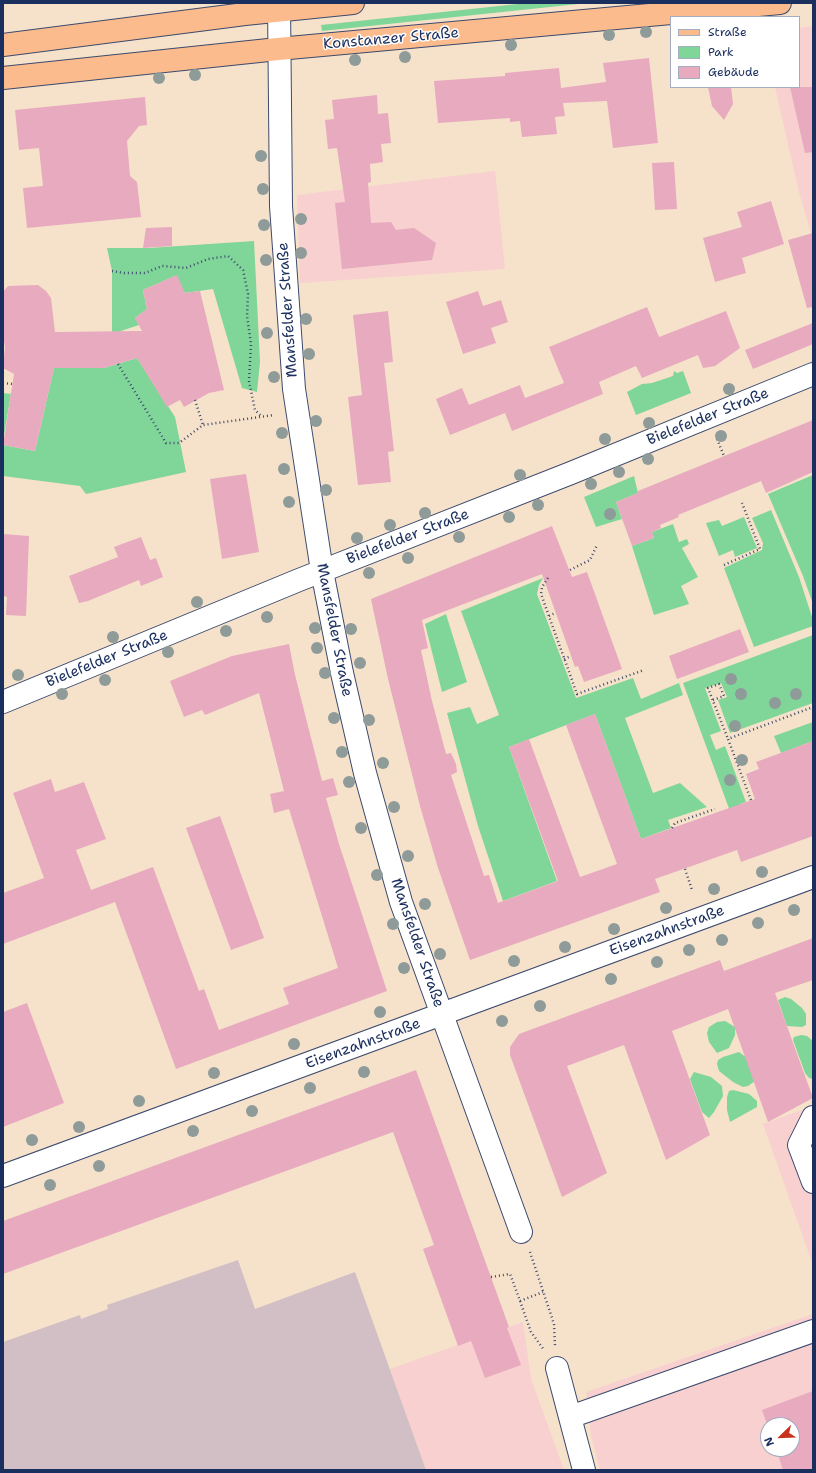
<!DOCTYPE html>
<html>
<head>
<meta charset="utf-8">
<style>
  body { margin:0 }
  #map { position:relative; width:816px; height:1473px; overflow:hidden; background:#f6e2ca; font-family:"Shantell Sans",sans-serif }
  canvas { display:block }
  .frame { position:absolute; inset:0; border:4px solid #1b2f5e; pointer-events:none }
  .legend { position:absolute; left:670px; top:16px; width:130px; height:72px; box-sizing:border-box; background:#fff; border:1px solid #a4acbf; margin:0; padding:5px 7px; list-style:none; font-size:12px; color:#1b2f5e }
  .legend li { display:flex; align-items:center; gap:8px; height:20px }
  .legend b { width:20px; border:1px solid #a4acbf }
  .north { position:absolute; left:760px; top:1417px; width:40px; height:40px; box-sizing:border-box; background:#fff; border:1px solid #a4acbf; border-radius:50%; rotate:247deg; font-size:11px; font-weight:700; line-height:16px; text-align:center; color:#1b2f5e }
  .north::after { content:''; display:block; margin:auto; width:14px; height:18px; background:#c8321e; clip-path:polygon(50% 0,100% 100%,50% 72%,0 100%) }
</style>
</head>
<body>
<div id="map">
<canvas width="816" height="1473"></canvas>
<div class="frame"></div>
<ul class="legend">
<li><b style="height:5px;background:#fbbb8c"></b>Straße</li>
<li><b style="height:11px;background:#80d598"></b>Park</li>
<li><b style="height:11px;background:#e7aabf"></b>Gebäude</li>
</ul>
<div class="north">N</div>
</div>
<script>
const ctx = document.querySelector('canvas').getContext('2d');
ctx.lineJoin = 'round';
function paint(path, color) { ctx.fillStyle = color; ctx.fill(path, 'evenodd'); }
const toPath = rows => new Path2D(rows.map(r => 'M' + r).join(''));
function stroke(path, color, width, dash) { ctx.strokeStyle = color; ctx.lineWidth = width; ctx.lineCap = dash ? 'butt' : 'round'; ctx.setLineDash(dash || []); ctx.stroke(path); }
function drawText(font, color, halo, rows, align = 'center') {
  ctx.font = font + ' "Shantell Sans",sans-serif'; ctx.lineWidth = 3; ctx.setLineDash([]); ctx.textBaseline = 'middle'; ctx.strokeStyle = halo; ctx.fillStyle = color; for (const [text, x, y, turn = 0] of rows) {
    ctx.save(); ctx.translate(x, y); ctx.rotate((+turn || 0) * Math.PI / 180); ctx.textAlign = isNaN(turn) ? turn : align; if (halo) ctx.strokeText(text, 0, 0); ctx.fillText(text, 0, 0); ctx.restore();
  }
}
paint(toPath([
  [813,26,813,240,799,192,775,87,799,87,799,28],
  [495,171,505,269,300,283,297,195],
  [813,1106,813,1265,763,1124],
  [813,1314,813,1470,600,1470,591,1436,586,1392],
  [768,1425,792,1425,792,1449,768,1449],
  [523,1322,531,1379,564,1470,426,1470,390,1369]
]), '#f7d0cf');
paint(toPath([
  [238,1260,255,1309,355,1272,426,1470,3,1470,3,1342,80,1315,81,1319,108,1309,107,1305]
]), '#d2bec5');
paint(toPath([
  [527,3,588,3,322,31,321,25],
  [254,241,260,362,257,392,242,388,213,289,185,293,175,276,143,290,147,309,135,318,139,325,112,334,112,271,107,248,149,248],
  [137,358,175,417,186,472,86,494,80,486,3,476,3,445,35,451,54,368,104,368],
  [674,371,677,373,683,371,691,393,636,415,627,392,642,384,652,383,673,376],
  [3,393,11,394,3,441],
  [813,475,813,604,803,576,768,494],
  [634,476,638,493,616,502,622,519,596,527,584,497],
  [771,510,799,577,813,620,813,626,754,647,724,568,762,550,763,543,752,518],
  [744,517,757,548,735,557,733,550,719,556,706,523,719,520,722,526],
  [673,524,679,542,687,539,689,544,682,548,698,577,681,586,689,604,654,615,632,546,654,538,652,532],
  [543,578,539,585,537,594,576,698,633,678,641,699,679,683,683,695,625,718,653,793,680,783,707,807,668,820,671,828,641,839,595,714,509,747,557,881,503,901,478,826,447,713,470,707,477,724,499,715,461,611],
  [446,614,467,682,442,692,425,624],
  [813,635,813,703,730,733,718,700,727,697,721,683,705,688,721,731,710,735,716,750,725,746,746,802,740,804,742,810,731,814,683,683],
  [813,722,813,741,781,753,774,736],
  [785,997,791,999,802,1008,806,1014,806,1025,802,1027,787,1026,778,1000],
  [725,1021,735,1027,735,1035,729,1048,717,1053,709,1042,707,1033,709,1027,717,1022],
  [801,1035,807,1036,813,1041,813,1079,809,1078,805,1073,793,1040,794,1037],
  [739,1052,747,1058,755,1081,748,1086,743,1087,733,1082,719,1071,717,1064,718,1060,723,1057],
  [694,1072,711,1077,722,1086,723,1096,714,1112,709,1118,702,1112,690,1079],
  [733,1090,749,1094,757,1101,757,1107,730,1122,727,1110,727,1097,729,1091]
]), '#80d598');
paint(toPath([
  [649,58,658,143,613,148,607,101,563,103,565,116,555,117,557,134,522,137,520,121,510,122,510,118,438,123,434,81,505,76,505,73,559,68,561,88,606,82,603,63],
  [708,87,731,87,733,104,724,120,712,106],
  [790,87,813,87,813,152,805,153],
  [377,95,378,114,388,113,391,143,381,144,383,162,370,164,371,182,368,183,371,223,391,222,396,230,414,228,436,243,432,260,342,269,335,203,345,202,337,148,328,149,325,120,334,119,332,100],
  [145,97,147,125,139,126,127,141,130,176,137,182,141,217,27,228,23,188,43,186,39,148,19,150,15,110],
  [674,162,677,209,655,210,652,163],
  [771,201,784,244,742,258,746,273,715,282,703,238,742,227,737,212],
  [172,227,172,246,143,248,146,228],
  [813,233,813,307,807,308,788,240],
  [177,275,185,293,200,291,224,390,209,393,184,407,180,400,167,407,137,358,104,368,54,368,35,451,3,445,14,374,3,368,5,347,3,335,3,292,8,286,38,285,46,291,51,298,55,332,142,331,135,318,147,309,143,290],
  [478,291,483,306,501,300,508,322,491,328,496,343,463,354,446,302],
  [647,307,659,337,726,311,740,348,715,366,703,368,698,355,642,378,636,366,599,382,603,394,512,431,505,413,450,435,436,399,462,388,469,405,520,385,525,398,564,383,549,347],
  [388,311,393,362,384,363,394,451,388,452,391,482,358,485,348,397,362,395,353,315],
  [813,323,813,344,753,369,745,350],
  [813,420,813,472,766,493,761,481,678,515,679,517,660,525,661,528,652,532,654,538,632,546,616,502,638,493,638,491],
  [246,474,259,552,222,559,210,479],
  [552,526,572,577,587,572,622,669,584,682,578,666,575,667,542,574,422,620,428,648,421,650,432,701,446,754,451,753,456,764,457,772,451,775,484,876,489,875,498,903,558,881,509,747,529,739,580,877,617,864,566,725,595,714,641,839,755,799,746,774,759,769,756,762,813,741,813,836,741,862,737,850,655,879,660,892,470,960,438,868,420,806,388,679,371,599],
  [3,534,29,536,26,616,6,615,7,597,3,596],
  [141,537,150,560,156,558,163,577,141,586,139,580,88,601,79,603,69,576,118,557,114,547],
  [740,629,749,652,677,679,669,656],
  [289,644,295,675,322,781,333,778,338,795,326,798,339,844,387,991,176,1069,115,902,3,944,3,893,44,878,13,793,51,779,55,792,84,782,106,839,76,850,91,890,153,867,199,991,204,989,219,1030,289,1004,283,988,338,968,289,809,274,813,270,794,284,791,259,693,205,715,202,710,184,717,170,681,232,656],
  [220,816,264,938,231,950,186,828],
  [813,938,813,980,775,993,813,1098,768,1122,728,1009,672,1031,710,1135,666,1160,624,1045,567,1066,607,1173,562,1197,510,1055,510,1047,519,1034,720,960,724,971],
  [27,1003,64,1103,3,1127,3,1012],
  [416,1070,509,1327,507,1328,521,1365,485,1378,471,1341,458,1346,423,1249,434,1245,393,1132,3,1274,3,1221],
  [813,1391,813,1470,783,1470,776,1449,792,1449,792,1425,768,1425,768,1427,762,1410]
]), '#e7aabf');
const minor = toPath([
  [279,3,281,206,294,389,322,571,342,673,365,773,401,902,521,1232],
  [3,702,299,580,571,473,813,374],
  [813,1117,799,1145,813,1182],
  [3,1176,813,877],
  [557,1368,584,1470],
  [570,1417,813,1331]
]);
const major = toPath([
  [3,45,245,14,353,3],
  [3,78,278,49,780,3]
]);
stroke(minor, '#3c4a6e', 24);
stroke(major, '#3c4a6e', 24);
stroke(toPath([
  [112,271,124,273,145,273,162,266,186,268,208,259,228,256,243,270,248,294,247,316,251,344,249,381,255,410,261,416],
  [118,364,166,443,179,443,203,425,274,415],
  [3,383,13,384],
  [195,400,203,425],
  [717,439,724,456],
  [724,565,760,549,742,503],
  [570,570,590,560,597,545],
  [548,578,542,587,541,594,577,694,644,670],
  [549,616,555,613],
  [564,659,571,656],
  [713,700,724,696,719,684,708,688,728,739],
  [751,800,728,739,813,707],
  [672,828,675,823,715,809],
  [685,869,692,890],
  [530,1252,554,1324,555,1346],
  [491,1277,510,1274,520,1301,543,1292],
  [520,1301,531,1332,544,1350]
]), '#3c4a6e', 2.5, [1, 3]);
stroke(minor, '#fff', 22);
stroke(major, '#fbbb8c', 22);
ctx.fillStyle = '#8e9b98';
for (const [x, y] of [
  [646,32],
  [609,35],
  [511,45],
  [405,57],
  [355,60],
  [195,75],
  [159,78],
  [261,156],
  [263,189],
  [301,219],
  [264,225],
  [301,253],
  [266,260],
  [306,319],
  [267,333],
  [309,354],
  [274,377],
  [729,389],
  [316,421],
  [649,423],
  [282,433],
  [721,436],
  [605,439],
  [648,459],
  [284,469],
  [619,472],
  [520,475],
  [591,484],
  [326,490],
  [289,502],
  [538,505],
  [425,513],
  [610,514],
  [509,517],
  [390,525],
  [459,537],
  [357,538],
  [408,558],
  [369,573],
  [197,602],
  [267,617],
  [315,628],
  [351,629],
  [226,631],
  [113,637],
  [317,648],
  [168,652],
  [360,663],
  [325,673],
  [18,675],
  [731,679],
  [105,680],
  [62,694],
  [741,694],
  [796,694],
  [775,703],
  [334,718],
  [369,720],
  [735,726],
  [342,752],
  [742,760],
  [383,763],
  [730,780],
  [349,782],
  [394,807],
  [361,828],
  [408,856],
  [762,872],
  [377,875],
  [714,889],
  [425,904],
  [666,908],
  [794,910],
  [758,923],
  [393,924],
  [614,929],
  [722,940],
  [565,947],
  [689,950],
  [440,954],
  [514,961],
  [657,962],
  [404,968],
  [611,979],
  [540,1006],
  [380,1012],
  [502,1021],
  [294,1044],
  [364,1072],
  [214,1073],
  [310,1088],
  [139,1101],
  [252,1111],
  [79,1127],
  [193,1131],
  [32,1140],
  [99,1166],
  [50,1185]
]) { ctx.beginPath(); ctx.arc(x, y, 6, 0, 2 * Math.PI); ctx.fill(); }
drawText('15px', '#1b2f5e', '#fff', [
  ["Konstanzer Straße",391,39,-5],
  ["Mansfelder Straße",288,310,-94],
  ["Bielefelder Straße",708,417,-22],
  ["Bielefelder Straße",408,537,-21],
  ["Mansfelder Straße",334,630,79],
  ["Bielefelder Straße",107,659,-22],
  ["Eisenzahnstraße",667,931,-20],
  ["Mansfelder Straße",417,943,71],
  ["Eisenzahnstraße",363,1044,-20]
]);
</script>
</body>
</html>
